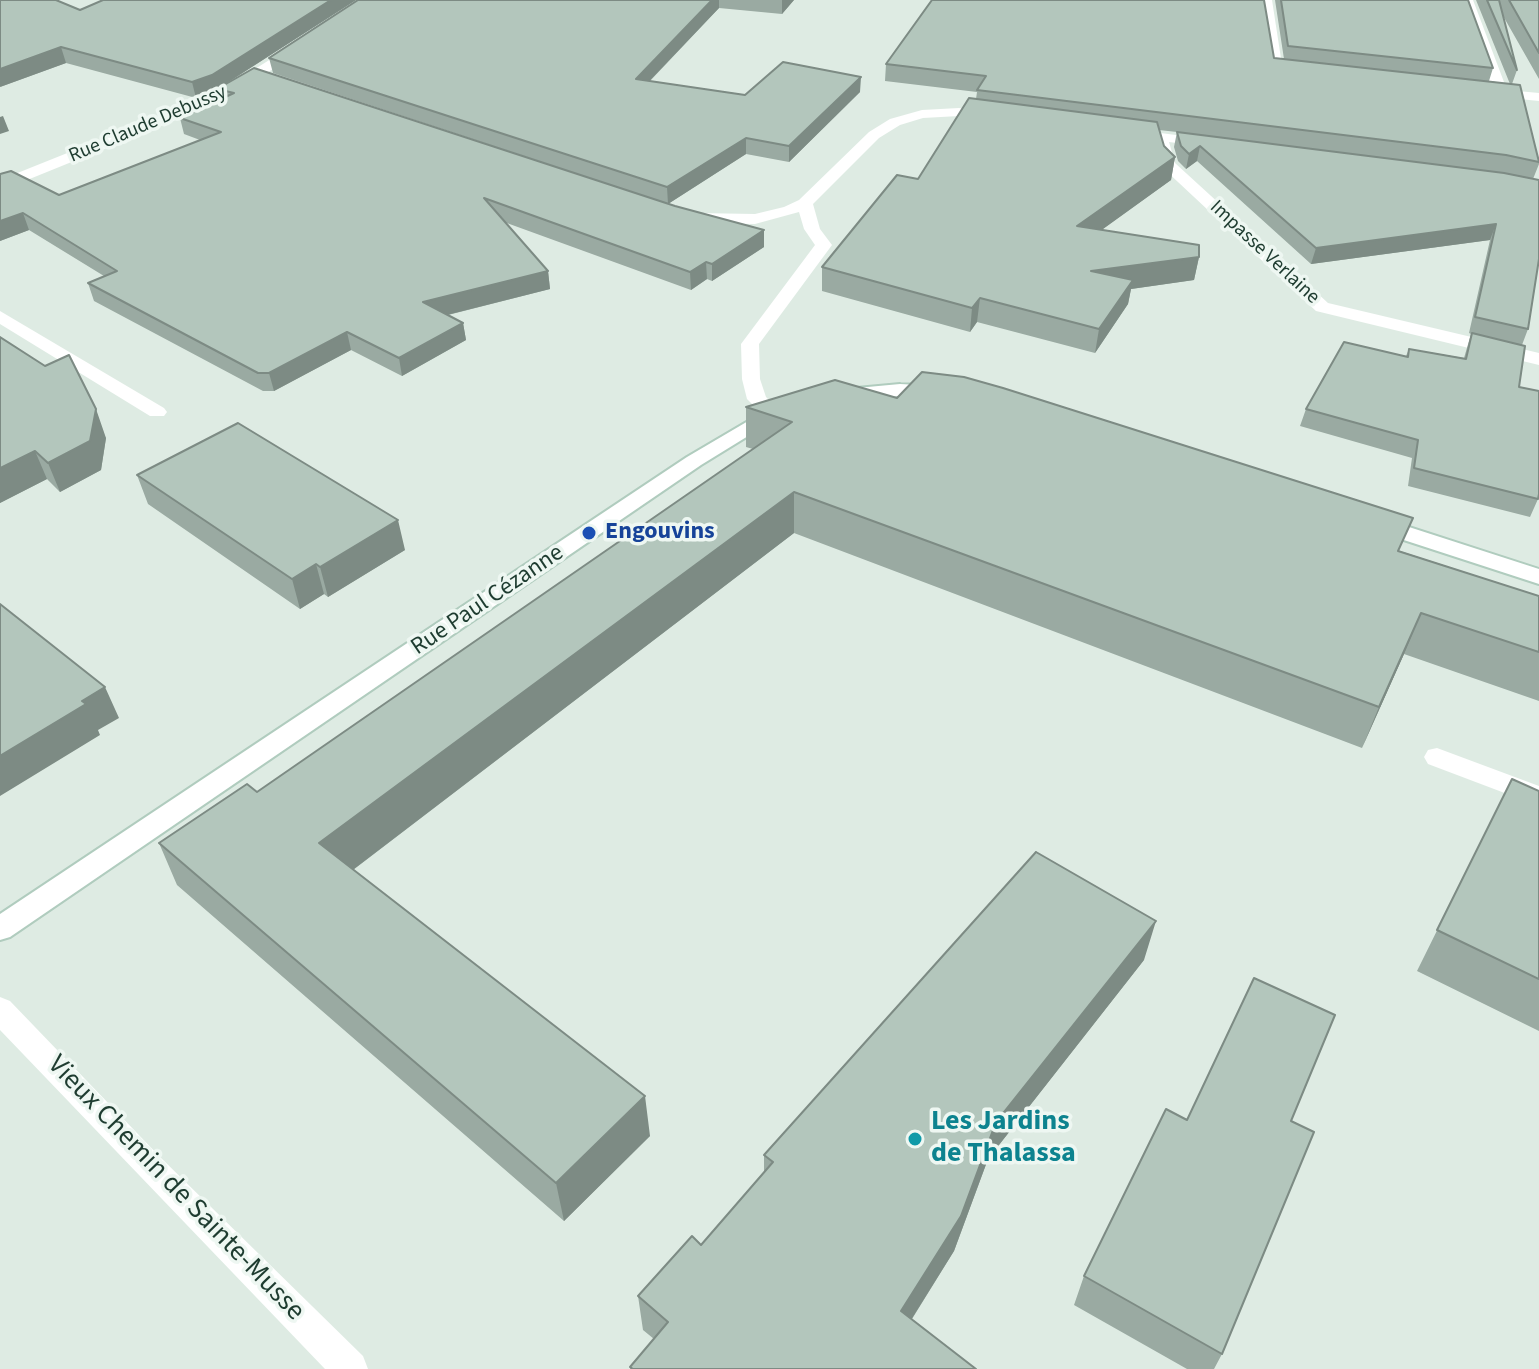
<!DOCTYPE html>
<html>
<head>
<meta charset="utf-8">
<style>
  body { margin:0 }
  canvas { display:block; background:#deebe3 }
</style>
</head>
<body>
<canvas width="1539" height="1369"></canvas>
<script>
const ctx = document.querySelector('canvas').getContext('2d');
ctx.lineJoin = 'round';
const toPath = rows => new Path2D(rows.map(r => 'M' + r).join(''));
function stroke(path, color, width, dash) { ctx.strokeStyle = color; ctx.lineWidth = width; ctx.lineCap = dash ? 'butt' : 'round'; ctx.setLineDash(dash || []); ctx.stroke(path); }
function paint(path, color) { ctx.fillStyle = color; ctx.fill(path, 'evenodd'); }
function drawText(font, color, halo, rows, align = 'center') {
  ctx.font = font + ' "Source Sans 3",sans-serif'; ctx.lineWidth = 7; ctx.setLineDash([]); ctx.textBaseline = 'middle'; ctx.strokeStyle = halo; ctx.fillStyle = color; for (const [text, x, y, turn = 0] of rows) {
    ctx.save(); ctx.translate(x, y); ctx.rotate((+turn || 0) * Math.PI / 180); ctx.textAlign = isNaN(turn) ? turn : align; if (halo) ctx.strokeText(text, 0, 0); ctx.fillText(text, 0, 0); ctx.restore();
  }
}
const secondary = toPath([
  [900,384,937,386,947,392,937,398,900,396,846,401,836,395,846,389,900,384],
  [772,407,782,413,779,417,701,465,10,937,0,940,0,914,687,457,772,407],
  [1378,517,1539,569,1539,584,1370,529,1367,524,1370,519,1378,517]
]);
stroke(secondary, '#b0ccbe', 4);
paint(toPath([
  [1260,0,1272,0,1282,65,1299,67,1299,73,1276,72,1269,68,1260,0],
  [1461,0,1473,0,1507,90,1539,93,1539,101,1489,96,1487,93,1492,89,1461,0],
  [293,45,305,48,227,99,0,191,0,180,217,93,293,45],
  [959,108,997,116,990,120,959,116,923,118,900,125,879,138,813,204,820,229,832,245,759,344,760,379,766,397,782,413,779,417,765,417,747,399,742,379,741,344,815,245,804,229,799,212,755,224,695,223,687,218,695,213,755,214,784,207,799,200,869,132,890,119,922,110,959,108],
  [1130,129,1214,140,1216,143,1209,147,1169,142,1175,163,1328,303,1539,353,1539,365,1316,311,1163,168,1154,140,1125,136,1125,130,1130,129],
  [0,311,164,408,167,412,164,416,150,416,0,324,0,311],
  [1437,748,1539,786,1539,806,1428,764,1424,757,1428,750,1437,748],
  [0,997,10,1001,160,1157,363,1356,368,1369,325,1369,0,1030,0,997]
]), '#fff');
paint(secondary, '#fff');
paint(toPath([
  [103,0,356,0,224,85,590,178,273,73,269,58,358,0,794,0,782,14,719,8,650,81,745,95,860,92,789,162,746,154,668,204,764,230,764,247,712,281,707,279,691,290,504,222,548,271,550,289,448,315,463,323,466,340,402,376,351,350,274,391,263,391,94,301,88,283,104,276,29,230,0,241,0,174,59,195,200,140,184,134,180,118,220,100,217,89,196,98,66,63,0,87,80,10],
  [1275,0,1468,0,1493,68,1489,81,1510,84,1476,0,1539,0,1539,79,1502,14,1517,70,1512,84,1539,159,1539,164,1533,179,1528,329,1522,345,1519,387,1538,499,1530,517,1408,486,1412,458,1300,426,1306,409,1406,356,1409,349,1464,358,1471,334,1469,333,1490,240,1311,264,1197,161,1186,169,1178,161,1174,147,1177,132,1159,130,1164,146,1175,157,1171,180,1101,230,1199,257,1194,280,1131,289,1128,304,1095,353,977,322,970,332,822,291,822,267,918,179,976,99,977,92,885,81,886,64,1274,58,1284,59],
  [0,337,106,438,101,470,60,492,47,479,0,503],
  [746,407,1400,551,1539,596,1539,701,1404,654,1362,748,794,533,353,870,650,1136,564,1221,177,885,159,843,257,792,753,449,746,447],
  [137,475,405,550,328,597,324,594,300,609,148,504],
  [1512,779,1539,791,1539,1031,1417,971],
  [1144,960,988,1159,954,1251,912,1319,976,1369,630,1369,630,1367,654,1339,643,1330,638,1296,701,1245,764,1172,764,1155],
  [1187,1120,1291,1121,1222,1354,1214,1369,1187,1369,1074,1305,1084,1276]
]), '#9aaaa2');
paint(toPath([
  [331,0,356,0,216,90,196,98,192,82],
  [712,0,719,0,719,8,637,94,636,79],
  [782,0,794,0,782,14],
  [61,47,66,63,0,87,0,69],
  [861,77,860,92,789,162,789,146],
  [3,116,9,131,0,134,0,117],
  [746,138,746,154,668,204,667,187],
  [1200,146,1197,161,1186,169,1189,154],
  [1175,157,1171,180,1074,250,1077,226],
  [23,213,29,230,0,241,0,221],
  [1496,224,1490,240,1311,264,1316,248],
  [764,230,764,247,712,281,712,264],
  [1199,257,1194,280,1131,289,1128,304,1095,353,1099,329,1091,271],
  [706,262,707,279,691,290,690,272],
  [548,271,550,289,427,320,423,302],
  [980,298,977,322,970,332,972,308],
  [463,323,466,340,402,376,399,358],
  [347,332,351,350,274,391,269,373],
  [96,409,106,438,101,470,60,492,48,463],
  [35,451,47,479,0,503,0,468],
  [794,492,794,533,333,885,319,843],
  [398,520,405,550,328,597,320,567],
  [316,564,324,594,300,609,292,579],
  [1421,613,1404,654,1362,748,1379,707],
  [105,687,119,718,98,730,100,735,0,796,0,756,82,701],
  [1156,921,1144,960,988,1159,954,1251,896,1344,901,1311,996,1122],
  [645,1096,650,1136,564,1221,556,1183]
]), '#7d8b84');
const building = toPath([
  [0,0,56,0,80,10,103,0,331,0,212,75,192,82,61,47,0,69,0,0],
  [358,0,712,0,636,79,745,95,783,62,861,77,789,146,746,138,667,187,269,58,358,0],
  [932,0,1264,0,1274,58,1520,85,1539,162,1506,155,977,90,986,76,886,64,932,0],
  [1281,0,1468,0,1493,68,1288,46,1281,0],
  [1487,0,1499,0,1517,70,1487,0],
  [1509,0,1539,0,1539,53,1509,0],
  [254,68,675,206,764,230,712,264,706,262,690,272,484,198,548,271,423,302,463,323,399,358,347,332,269,373,258,373,88,283,117,271,23,213,0,221,0,174,11,171,59,195,221,132,180,118,234,93,217,89,254,68],
  [969,98,1157,122,1164,146,1175,157,1077,226,1199,245,1199,257,1091,271,1133,280,1099,329,980,298,972,308,822,267,897,175,918,179,969,98],
  [1177,132,1504,173,1539,180,1539,259,1528,329,1475,317,1496,224,1316,248,1200,146,1189,154,1181,146,1177,132],
  [1472,333,1525,346,1519,387,1539,391,1539,494,1538,499,1414,468,1418,440,1306,409,1344,342,1408,357,1409,349,1466,359,1472,333],
  [0,337,45,366,69,355,96,409,90,441,48,463,35,451,0,468,0,337],
  [922,372,964,377,1003,388,1413,518,1398,551,1539,596,1539,652,1421,613,1379,707,794,492,319,843,645,1096,556,1183,159,843,247,784,257,792,792,422,746,407,835,380,897,398,922,372],
  [238,423,398,520,320,567,316,564,292,579,137,475,238,423],
  [0,604,105,687,82,701,86,704,0,756,0,604],
  [1512,779,1539,791,1539,979,1437,930,1512,779],
  [1036,852,1156,921,996,1122,961,1216,901,1311,976,1369,633,1369,630,1367,668,1322,638,1296,692,1236,701,1245,773,1162,764,1155,1036,852],
  [1254,978,1335,1015,1291,1121,1314,1132,1222,1354,1084,1276,1166,1109,1187,1120,1254,978]
]);
paint(building, '#b3c6bc');
stroke(building, '#7d8b84', 2);
for (const [x, y, r, color] of [
  [589,533,8,"#1a4fb4"],
  [915,1139,8,"#0f9aa8"]
]) { const dot = new Path2D(); dot.arc(x, y, r, 0, 2 * Math.PI); ctx.fillStyle = color; ctx.fill(dot); stroke(dot, '#eef7f2', 3); }
drawText('20px', '#1e3c30', '#eef7f2', [
  ["Rue Claude Debussy",148,125,-23],
  ["Impasse Verlaine",1264,253,43]
]);
drawText('bold 24px', '#164399', '#eef7f2', [
  ["Engouvins",605,533]
], 'left');
drawText('24px', '#1e3c30', '#eef7f2', [
  ["Rue Paul Cézanne",488,601,-34]
]);
drawText('bold 28px', '#0d838f', '#eef7f2', [
  ["Les Jardins",931,1123],
  ["de Thalassa",931,1155]
], 'left');
drawText('28px', '#1e3c30', '#eef7f2', [
  ["Vieux Chemin de Sainte-Musse",175,1189,46]
]);
</script>
</body>
</html>
